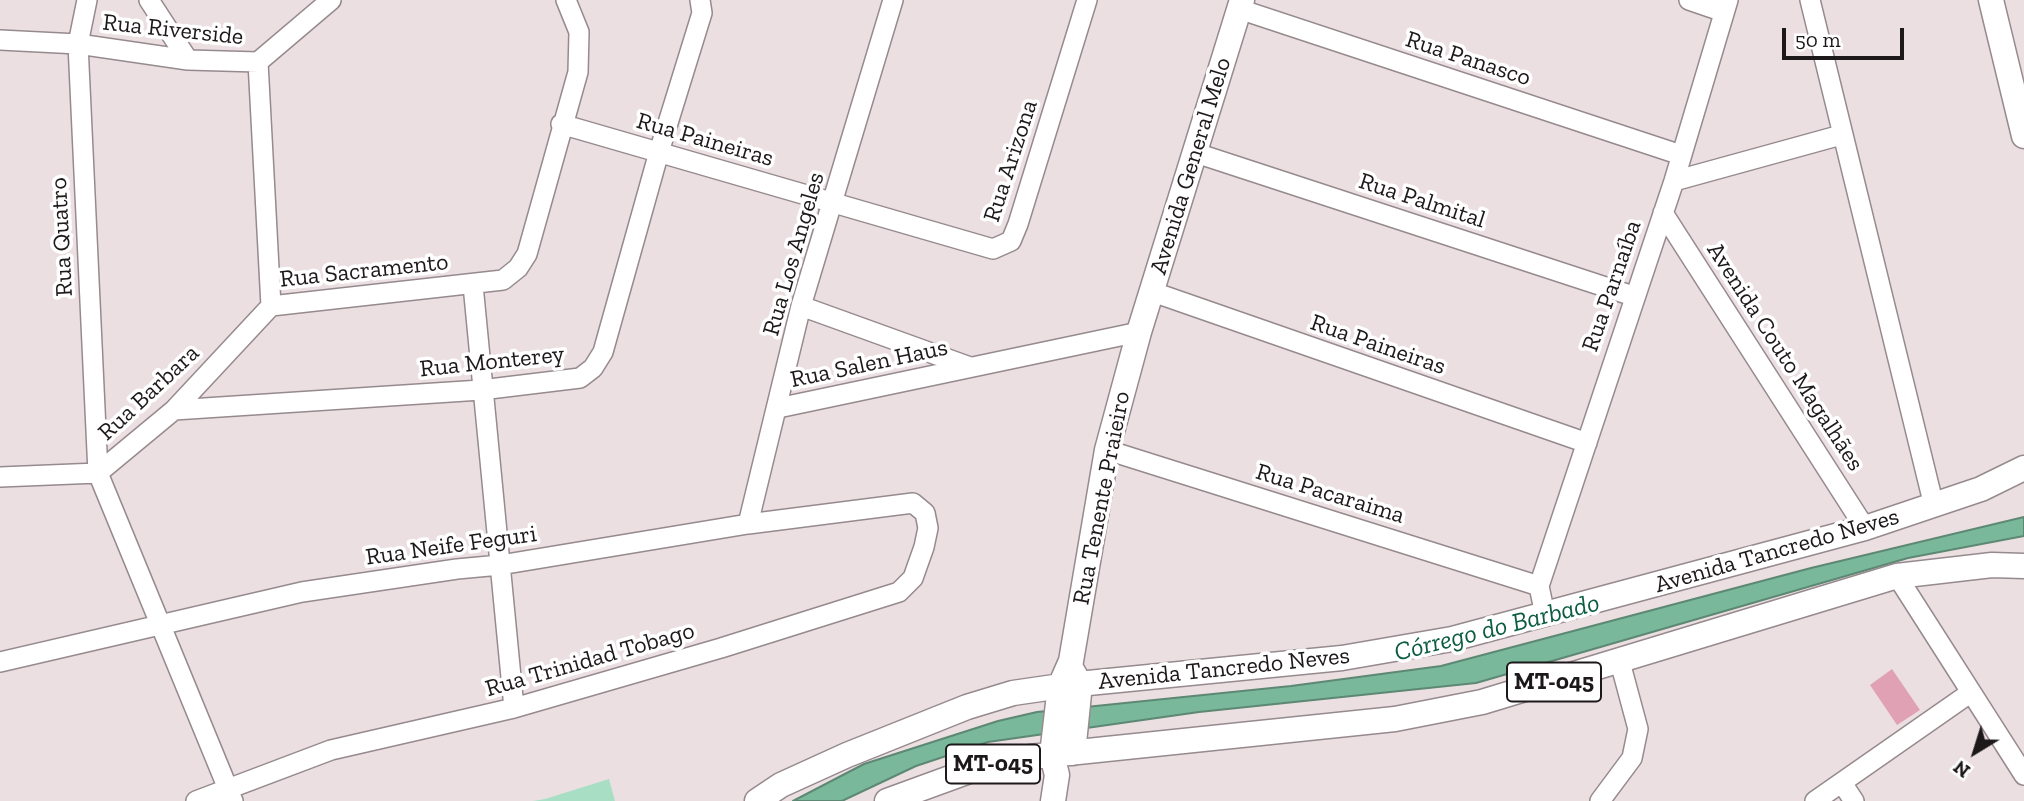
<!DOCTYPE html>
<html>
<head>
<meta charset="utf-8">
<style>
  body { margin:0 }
  #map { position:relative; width:2024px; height:801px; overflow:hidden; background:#ebdfe2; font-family:"Zilla Slab",serif }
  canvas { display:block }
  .north { position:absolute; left:1940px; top:717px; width:70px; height:70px; -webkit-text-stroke:5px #fff; paint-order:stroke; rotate:218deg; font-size:19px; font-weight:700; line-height:28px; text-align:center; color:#1d1819 }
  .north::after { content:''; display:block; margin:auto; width:24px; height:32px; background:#1d1819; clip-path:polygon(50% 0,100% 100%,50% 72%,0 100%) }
  .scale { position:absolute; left:1782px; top:28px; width:122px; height:32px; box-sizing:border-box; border:4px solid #1d1819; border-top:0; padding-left:9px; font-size:21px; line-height:24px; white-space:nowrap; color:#1d1819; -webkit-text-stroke:5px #fff; paint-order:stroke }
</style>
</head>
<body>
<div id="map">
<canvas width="2024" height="801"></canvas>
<div class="north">N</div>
<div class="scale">50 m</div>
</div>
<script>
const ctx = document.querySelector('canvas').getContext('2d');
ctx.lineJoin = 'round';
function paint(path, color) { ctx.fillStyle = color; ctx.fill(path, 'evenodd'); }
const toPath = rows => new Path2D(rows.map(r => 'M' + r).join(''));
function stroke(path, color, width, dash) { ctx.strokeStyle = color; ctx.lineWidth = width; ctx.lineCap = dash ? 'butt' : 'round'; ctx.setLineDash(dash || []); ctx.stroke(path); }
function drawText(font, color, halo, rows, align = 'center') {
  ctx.font = font + ' "Zilla Slab",serif'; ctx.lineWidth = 7; ctx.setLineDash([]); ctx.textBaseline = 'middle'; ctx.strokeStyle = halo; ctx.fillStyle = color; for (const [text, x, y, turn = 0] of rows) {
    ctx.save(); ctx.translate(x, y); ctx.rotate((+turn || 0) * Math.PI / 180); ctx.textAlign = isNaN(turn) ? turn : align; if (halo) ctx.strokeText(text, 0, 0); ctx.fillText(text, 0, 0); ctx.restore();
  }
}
paint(toPath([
  [609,779,615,801,533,801,545,799]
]), '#a8dfc4');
const water = toPath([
  [2024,517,2024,536,1908,558,1476,683,1199,712,988,742,916,766,842,801,793,801,864,764,998,721,1037,712,1291,686,1441,666,1811,568,2024,517]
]);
paint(water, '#79b89a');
stroke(water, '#5d8873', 2);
paint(toPath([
  [1892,669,1920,710,1897,725,1870,685]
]), '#e0a1b5');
const minor = toPath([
  [87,0,78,44,98,473,233,801],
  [149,0,188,60],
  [1689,0,1724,12],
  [1810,0,1934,506],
  [1239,9,1681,155],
  [0,40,78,44,188,60,258,62],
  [258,62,271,306,503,280,518,268,527,254,578,72,579,32,566,0],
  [258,62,331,0],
  [561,124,993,249,1011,241,1018,224,1087,0],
  [1196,153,1633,296],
  [1674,181,1841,135],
  [1663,213,1865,528],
  [473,285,514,708],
  [1153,292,1587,443],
  [801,306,970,367],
  [778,408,1139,332],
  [174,410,481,390,580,378,593,368,603,352,659,152,702,13,700,0],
  [1107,450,1539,586],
  [0,477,98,473,174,410,271,306],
  [748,524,801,306,893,0],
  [1897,576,2024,775],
  [1545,615,1539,586,1674,181,1728,0],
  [0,662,302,592,457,569,500,565,748,524,913,503,925,513,928,528,924,547,913,578,899,592,721,648,514,708,331,750,196,801],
  [1842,783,1854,801],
  [1600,801,1632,758,1638,729,1620,662],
  [1815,801,1970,693]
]);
const major = toPath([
  [1991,0,2024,136],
  [1072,670,1080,684,1073,753],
  [757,801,781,785,847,755,967,707,1013,693,1068,685,1342,658,1452,639,1865,528,1981,489,2024,468],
  [887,801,983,766,1030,757,1395,719,1482,702,1897,576,1992,565,2024,566],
  [1053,801,1057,775,1052,755,1060,686,1071,661,1107,450,1139,332,1242,0]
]);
stroke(minor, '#968a8e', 22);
stroke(major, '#968a8e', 27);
stroke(minor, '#fff', 19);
stroke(major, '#fff', 24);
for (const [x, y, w] of [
  [1554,682,94],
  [993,764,94]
]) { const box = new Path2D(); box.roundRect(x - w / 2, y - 19.5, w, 39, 5); ctx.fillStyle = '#fff'; ctx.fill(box); stroke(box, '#1d1819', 2); }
drawText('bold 23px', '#1d1819', null, [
  ["MT-045",1554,682],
  ["MT-045",993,764]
]);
drawText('24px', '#1d1819', '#fff', [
  ["Rua Riverside",173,30,6],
  ["Rua Panasco",1468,59,18],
  ["Rua Paineiras",705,140,16],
  ["Rua Arizona",1011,161,-72],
  ["Avenida General Melo",1191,166,-73],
  ["Rua Palmital",1422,201,18],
  ["Rua Quatro",62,237,-93],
  ["Rua Los Angeles",794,254,-74],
  ["Rua Sacramento",364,271,-6],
  ["Rua Parnaíba",1612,286,-71],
  ["Rua Paineiras",1378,345,19],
  ["Avenida Couto Magalhães",1785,357,57],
  ["Rua Monterey",492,362,-6],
  ["Rua Salen Haus",869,364,-12],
  ["Rua Barbara",149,393,-43],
  ["Rua Pacaraima",1330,494,17],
  ["Rua Tenente Praieiro",1102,498,-79],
  ["Rua Neife Feguri",451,546,-8],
  ["Avenida Tancredo Neves",1777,551,-16],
  ["Rua Trinidad Tobago",590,660,-16],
  ["Avenida Tancredo Neves",1224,669,-6]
]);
drawText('italic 26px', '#0c5c40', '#fff', [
  ["Córrego do Barbado",1497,628,-14]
]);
</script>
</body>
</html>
